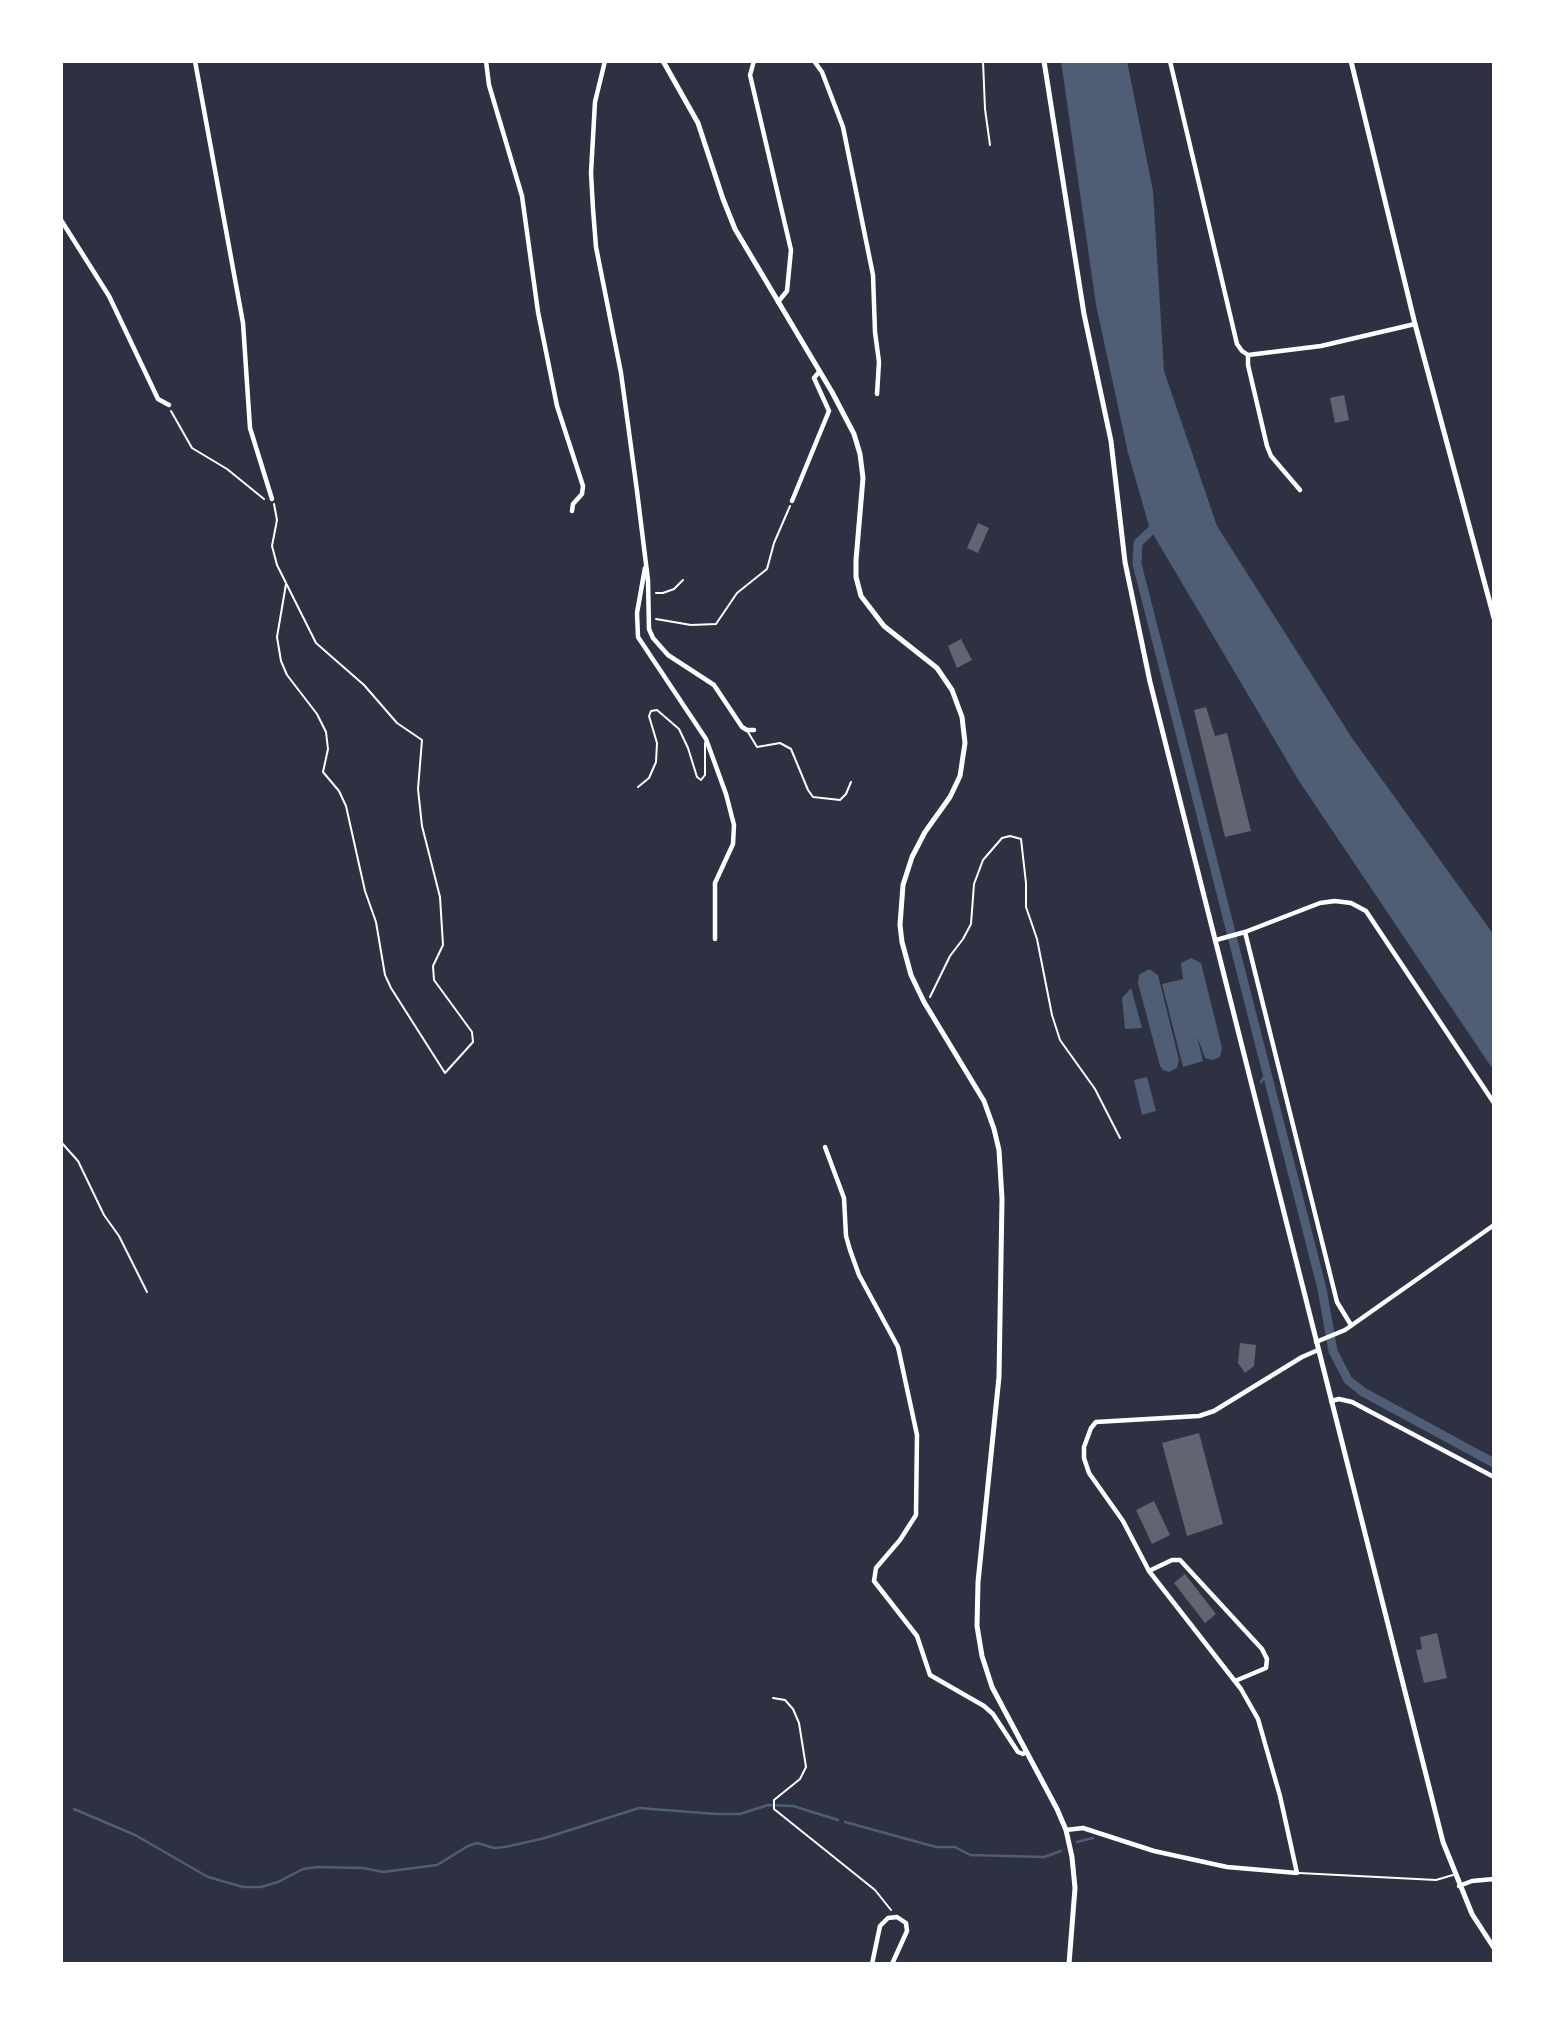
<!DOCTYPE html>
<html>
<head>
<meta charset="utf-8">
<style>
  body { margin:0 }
  #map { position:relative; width:1555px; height:2025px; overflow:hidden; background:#2d3142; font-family:"Open Sans",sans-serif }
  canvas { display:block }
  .frame { position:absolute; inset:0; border:63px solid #fff; pointer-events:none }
</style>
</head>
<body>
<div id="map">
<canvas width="1555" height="2025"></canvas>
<div class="frame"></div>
</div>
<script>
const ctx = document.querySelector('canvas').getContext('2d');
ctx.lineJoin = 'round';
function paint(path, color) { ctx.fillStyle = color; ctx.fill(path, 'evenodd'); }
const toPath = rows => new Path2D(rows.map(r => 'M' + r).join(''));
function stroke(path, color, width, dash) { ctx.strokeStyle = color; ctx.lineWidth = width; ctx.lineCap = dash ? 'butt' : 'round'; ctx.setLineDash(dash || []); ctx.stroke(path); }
paint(toPath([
  [1061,61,1127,61,1153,191,1164,371,1217,526,1352,738,1494,935,1494,1071,1299,781,1150,529,1128,453,1096,305],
  [1191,958,1201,963,1222,1048,1220,1057,1212,1060,1205,1058,1197,1036,1203,1061,1183,1067,1162,984,1183,979,1181,963],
  [1149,969,1158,975,1179,1060,1177,1068,1169,1072,1163,1070,1160,1066,1138,983,1139,975],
  [1131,988,1142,1028,1125,1029,1122,998],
  [1147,1077,1156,1111,1142,1115,1134,1080]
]), '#4f5d75');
stroke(toPath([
  [1261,1082,1267,1073],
  [74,1809,135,1835,208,1877,243,1887,261,1887,278,1882,303,1869,317,1867,363,1868,383,1872,437,1865,468,1846,477,1843,494,1848,505,1847,545,1838,639,1808,716,1814,740,1814,768,1805,793,1806,838,1820],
  [845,1822,936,1847,955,1847,970,1855,1044,1857,1061,1851],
  [1077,1842,1093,1838]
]), '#4f5d75', 2.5);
stroke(toPath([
  [1159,523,1138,543,1137,564,1322,1289,1333,1351,1348,1380,1363,1392,1494,1463]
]), '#4f5d75', 9);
paint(toPath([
  [1344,395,1349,420,1335,423,1330,398],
  [978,523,989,528,978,553,967,548],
  [961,639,972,660,957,668,948,646],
  [1206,707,1215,736,1227,733,1251,831,1225,837,1194,710],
  [1240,1343,1256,1345,1254,1366,1245,1373,1238,1363],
  [1199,1433,1223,1524,1187,1536,1162,1443],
  [1154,1501,1170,1535,1152,1544,1136,1510],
  [1185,1574,1216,1614,1205,1623,1174,1583],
  [1437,1633,1447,1678,1424,1683,1416,1650,1422,1649,1420,1637]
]), '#626471');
stroke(toPath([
  [171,411,192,448,227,469,264,499],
  [274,504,277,520,272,546,277,565,316,643,364,685,397,723,422,740,418,789,422,826,440,897,443,945,433,966,434,980,472,1032,473,1042,445,1073,391,988,385,975,376,922,365,891,346,806,339,791,323,772,328,749,326,732,317,714,287,675,281,661,277,637,286,584],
  [656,593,663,593,674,589,683,580],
  [656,619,691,625,716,624,737,593,767,569,774,543,790,506],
  [930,997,950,956,963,939,971,924,974,884,983,860,1002,838,1010,836,1021,839,1026,883,1026,907,1037,939,1052,1015,1060,1040,1095,1089,1120,1138],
  [61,1142,78,1161,104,1215,119,1236,147,1292],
  [773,1698,785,1700,793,1709,799,1723,806,1767,800,1779,774,1800,774,1809,875,1890,891,1910]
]), '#fff', 2);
stroke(toPath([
  [983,61,985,109,990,145],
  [748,732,757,747,780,743,791,749,808,790,813,797,840,800,846,794,851,782],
  [638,787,649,778,656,762,657,743,649,716,651,711,657,710,679,729,688,748,697,777,701,780,705,775,705,743],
  [61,1871,61,1881],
  [1299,1873,1436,1880,1453,1875]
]), '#fff', 2);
stroke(toPath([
  [195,61,243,323,250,428,272,499],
  [486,61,489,85,522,196,538,312,557,406,583,486,582,494,573,504,572,511],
  [605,61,595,102,591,173,593,209,596,247,621,373,637,491,648,580,649,629,653,638,668,655,714,685,742,727,747,730,754,730],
  [754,61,750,75,791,250,787,291,778,302],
  [814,61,822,72,843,127,873,275,875,332,879,362,877,394],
  [1170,61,1237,344,1242,351,1248,355],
  [61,220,109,296,158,399,169,405],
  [1248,355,1321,346,1415,324],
  [1248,355,1248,365,1267,446,1271,456,1300,490],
  [792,501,829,411,814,378,819,372],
  [645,568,637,613,638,637,706,739,726,794,734,825,733,844,715,883,715,939],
  [1245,932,1337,1302,1351,1325],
  [1216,940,1245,932,1320,903,1335,901,1351,903,1366,911,1494,1103],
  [825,1147,844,1198,846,1236,850,1250,859,1275,898,1347,917,1435,916,1515,900,1540,876,1568,874,1581,917,1636,930,1675,984,1706,993,1714,1018,1752,1023,1754,1026,1752],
  [1316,1342,1345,1330,1494,1225],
  [1331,1401,1339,1399,1352,1402,1494,1477],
  [1149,1571,1172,1560,1180,1560,1262,1649,1267,1659,1266,1668,1235,1681],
  [1066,1830,1083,1828,1154,1851,1227,1867,1297,1873,1280,1796,1258,1719,1241,1689,1149,1571,1123,1521,1089,1473,1084,1458,1084,1447,1091,1428,1096,1422,1199,1416,1214,1411,1302,1357,1318,1350],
  [1459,1886,1472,1881,1494,1879],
  [872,1964,880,1926,888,1918,897,1917,906,1923,907,1931,892,1964]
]), '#fff', 4.5);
stroke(toPath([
  [1044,61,1084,314,1111,441,1125,562,1150,682,1443,1842,1472,1914,1494,1948],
  [1351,61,1415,324,1494,618]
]), '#fff', 5);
stroke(toPath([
  [663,61,698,123,723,199,735,229,832,392,854,434,860,454,863,478,856,560,856,577,861,596,884,626,937,668,952,690,962,717,965,743,960,776,950,797,925,832,912,857,903,885,900,925,902,942,911,975,924,1002,984,1101,994,1129,999,1150,1002,1199,999,1377,978,1582,977,1626,982,1656,992,1687,1057,1809,1066,1830,1072,1857,1075,1888,1069,1964]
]), '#fff', 5);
</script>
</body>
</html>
